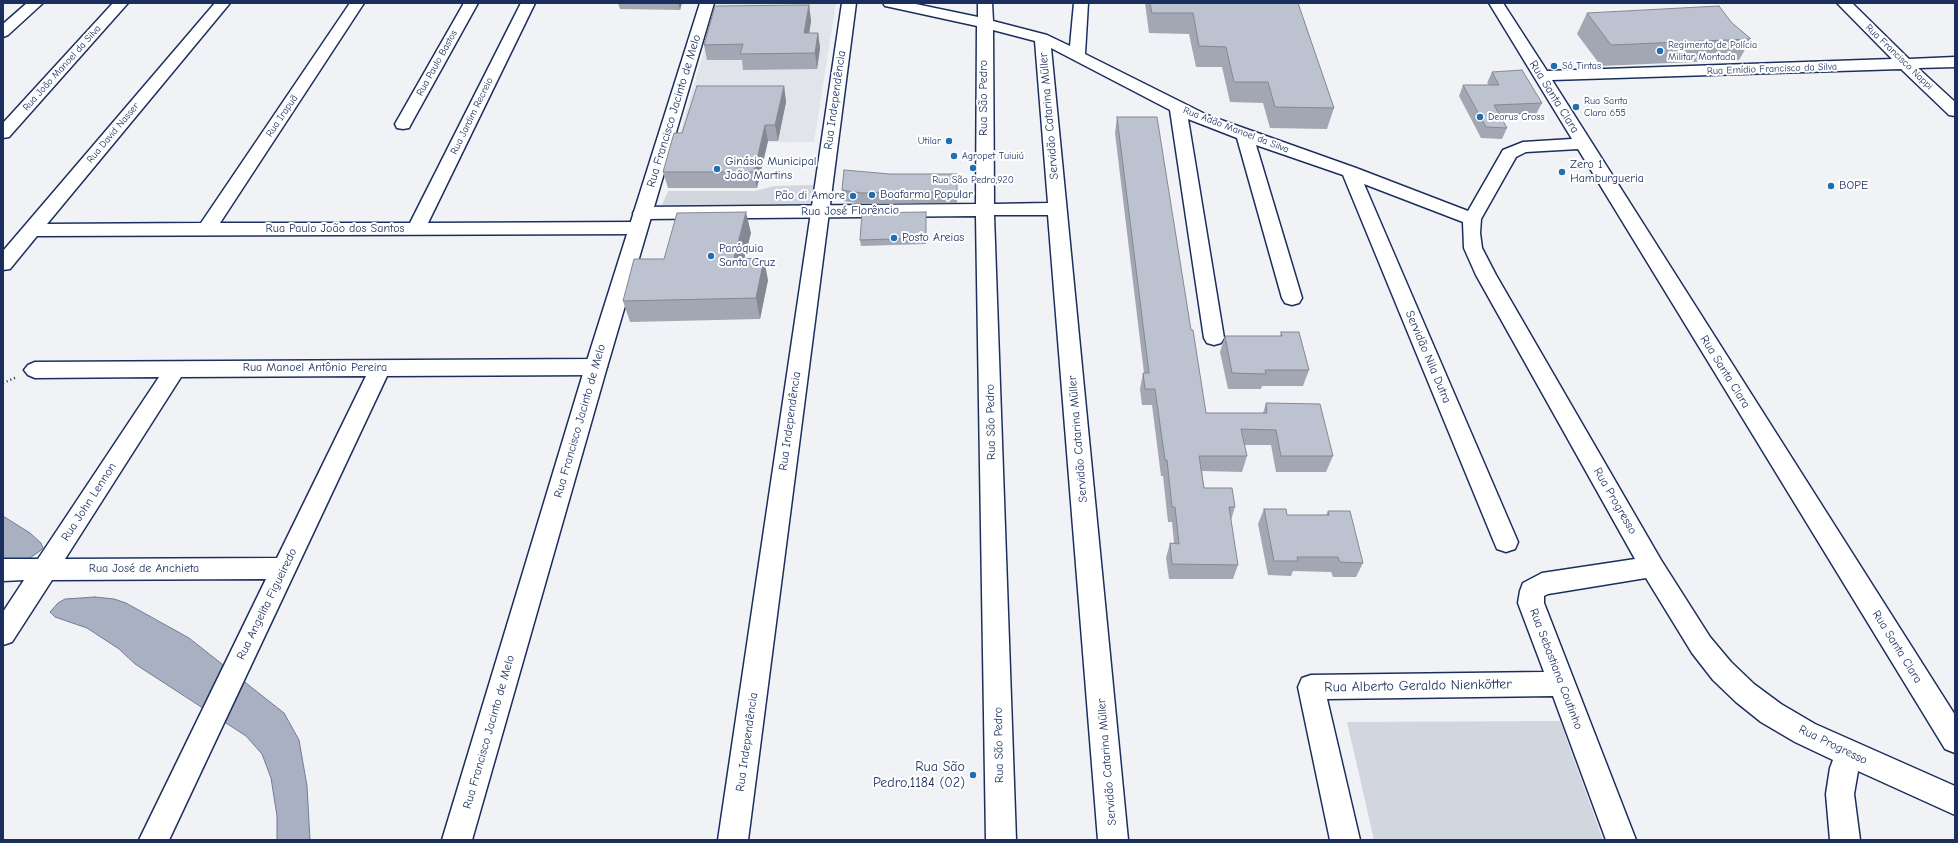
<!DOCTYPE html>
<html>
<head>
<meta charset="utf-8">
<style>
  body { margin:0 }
  #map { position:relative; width:1958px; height:843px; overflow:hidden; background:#f1f2f5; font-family:"Comic Neue",sans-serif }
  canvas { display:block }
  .frame { position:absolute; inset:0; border:4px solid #1b2f5e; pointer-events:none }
</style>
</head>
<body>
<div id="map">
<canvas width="1958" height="843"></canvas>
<div class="frame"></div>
</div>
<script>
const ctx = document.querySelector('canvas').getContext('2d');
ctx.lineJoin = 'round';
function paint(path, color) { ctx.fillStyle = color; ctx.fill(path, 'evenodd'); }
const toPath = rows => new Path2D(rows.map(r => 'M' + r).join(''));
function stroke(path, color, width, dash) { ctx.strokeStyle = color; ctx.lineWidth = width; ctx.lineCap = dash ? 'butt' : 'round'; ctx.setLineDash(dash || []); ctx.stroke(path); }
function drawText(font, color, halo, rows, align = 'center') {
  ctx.font = font + ' "Comic Neue",sans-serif'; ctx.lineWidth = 4; ctx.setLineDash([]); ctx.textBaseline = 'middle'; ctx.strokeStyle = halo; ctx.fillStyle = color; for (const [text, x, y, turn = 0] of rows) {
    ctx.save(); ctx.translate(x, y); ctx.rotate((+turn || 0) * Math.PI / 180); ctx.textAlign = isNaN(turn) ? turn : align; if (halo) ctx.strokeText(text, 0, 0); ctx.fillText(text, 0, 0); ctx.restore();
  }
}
paint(toPath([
  [718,3,836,3,814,142,677,143]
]), '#e1e4ea');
paint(toPath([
  [813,185,810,204,662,205,668,191,755,191,774,186],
  [1560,721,1603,840,1374,840,1347,722]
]), '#d2d6df');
const water = toPath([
  [3,516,30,533,41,543,43,548,40,551,21,564,3,564,3,516],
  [95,597,114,599,126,603,189,638,284,713,299,740,307,786,310,840,277,840,277,816,271,778,262,754,246,736,135,664,119,649,87,628,55,617,50,612,58,603,65,599,95,597]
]);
paint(water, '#a8b0c2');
stroke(water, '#707c9a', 1);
const minor = toPath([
  [27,3,43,3,8,35,3,37,3,24,27,3],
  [113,3,128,3,9,137,3,138,3,123,113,3],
  [215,3,230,3,47,224,201,223,350,3,364,3,220,223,410,223,521,3,535,3,428,223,638,222,645,224,647,228,645,232,638,234,37,236,10,269,3,270,3,251,215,3],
  [464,3,478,3,411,124,409,128,403,129,397,128,395,124,464,3],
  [883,3,911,3,978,17,978,3,992,3,993,21,1047,35,1070,46,1074,3,1088,3,1085,54,1207,115,1356,168,1468,211,1503,150,1523,142,1572,139,1489,3,1503,3,1547,71,1892,59,1837,3,1852,3,1909,59,1955,57,1955,67,1918,68,1955,102,1955,116,1949,115,1901,69,1552,80,1955,715,1955,753,1945,749,1578,149,1526,152,1516,157,1481,219,1480,233,1482,248,1496,275,1661,560,1710,637,1731,662,1754,684,1781,704,1815,724,1955,786,1955,815,1858,771,1854,794,1860,840,1830,840,1826,794,1830,768,1833,760,1795,742,1761,722,1736,702,1713,680,1692,653,1646,578,1548,594,1544,596,1544,603,1636,840,1606,840,1553,696,1327,699,1360,840,1330,840,1298,687,1302,678,1311,675,1544,672,1518,603,1520,591,1523,583,1542,573,1635,559,1476,275,1464,248,1463,222,1364,184,1518,542,1515,549,1506,552,1497,549,1494,542,1343,175,1256,145,1302,298,1299,303,1292,305,1285,303,1282,298,1237,138,1188,119,1224,338,1221,343,1214,345,1207,343,1204,338,1170,110,1051,48,1128,840,1098,840,1048,215,994,215,1016,840,986,840,976,216,642,219,636,217,633,213,636,209,642,207,976,204,977,26,890,7,885,6,883,3],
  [993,30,1035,41,1048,203,994,204,993,30],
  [596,359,603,362,607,367,603,372,596,375,387,376,169,840,139,840,266,579,52,580,12,642,3,645,3,612,24,580,3,581,3,559,38,559,159,377,35,378,28,375,24,370,28,365,35,362,596,359],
  [366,376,277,558,65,559,181,377,366,376]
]);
const major = toPath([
  [700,3,714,3,607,367,472,840,442,840,585,367,700,3],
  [842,3,856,3,748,840,718,840,842,3]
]);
stroke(minor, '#1b2f5e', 3);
stroke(major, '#1b2f5e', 3);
stroke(toPath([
  [3,383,17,377]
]), '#1b2f5e', 2.5, [1, 3]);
paint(minor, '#fff');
paint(major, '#fff');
paint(toPath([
  [618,3,682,3,680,10,620,9],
  [1145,3,1298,3,1334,108,1327,129,1270,128,1263,103,1230,102,1222,67,1196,67,1189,34,1149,33],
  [809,5,811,21,809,33,818,33,820,48,817,69,743,70,742,60,707,60,704,45],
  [1587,13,1732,23,1751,39,1739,60,1601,66,1577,34],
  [1492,72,1542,103,1536,114,1500,116,1507,128,1502,139,1481,138,1459,96,1463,85,1489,85,1487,83],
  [784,86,786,102,778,141,768,141,757,188,668,188,663,172,682,133],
  [1117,117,1191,330,1206,413,1263,413,1266,403,1333,456,1326,472,1276,472,1271,445,1244,445,1247,456,1242,472,1202,471,1204,488,1235,507,1231,520,1238,565,1233,579,1169,579,1166,558,1170,543,1174,543,1172,522,1168,522,1163,476,1161,476,1152,405,1142,405,1140,389,1143,373,1144,373,1115,133],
  [890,174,957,174,957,203,863,204,843,201,842,190],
  [926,212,926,244,861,246,860,240],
  [751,233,744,258,768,280,760,319,630,322,623,301,664,259],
  [1281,332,1309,370,1303,386,1262,386,1261,389,1228,389,1220,352,1225,336,1280,336],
  [1264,509,1287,515,1326,515,1328,511,1363,563,1356,577,1333,577,1331,572,1293,571,1291,576,1268,575,1258,524]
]), '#a2a7b3');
paint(toPath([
  [678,3,682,3,680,10],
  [809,5,811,21,807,49,804,33],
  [818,33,820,48,817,69,815,53],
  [784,86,786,102,778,141,775,125],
  [765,125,768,141,757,188,754,172],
  [746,212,751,233,739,279,734,258],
  [764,259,768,280,760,319,756,298]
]), '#848892');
const building = toPath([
  [1150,3,1298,3,1334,108,1275,107,1268,82,1234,82,1226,47,1199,46,1193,13,1152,13,1150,3],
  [809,5,804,33,818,33,815,53,740,54,743,44,704,45,715,6,809,5],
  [1719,6,1732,23,1751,39,1611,45,1587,13,1719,6],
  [1522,70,1542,103,1494,105,1507,128,1486,127,1463,85,1499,85,1492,72,1522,70],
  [697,86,784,86,775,125,765,125,754,172,663,172,674,133,682,133,697,86],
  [1117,117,1157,117,1191,330,1193,330,1206,413,1267,413,1266,403,1320,404,1333,456,1281,456,1276,430,1241,429,1247,456,1199,456,1204,488,1232,488,1235,507,1229,507,1238,565,1172,564,1170,543,1179,544,1175,507,1172,507,1167,460,1165,460,1155,389,1145,389,1143,373,1149,373,1117,117],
  [844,170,890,174,957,174,957,192,862,193,842,190,844,170],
  [746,212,734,258,764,259,756,298,623,301,634,259,664,259,677,213,746,212],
  [926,212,926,238,860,240,862,213,926,212],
  [1281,332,1299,332,1309,370,1265,370,1266,374,1232,373,1225,336,1282,336,1281,332],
  [1264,509,1286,509,1287,515,1329,515,1328,511,1350,511,1363,563,1340,562,1338,557,1297,557,1298,561,1274,561,1264,509]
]);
paint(building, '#bcc2d0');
stroke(building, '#848892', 1);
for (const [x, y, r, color] of [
  [1660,51,4,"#1f6fb2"],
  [1554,66,4,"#1f6fb2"],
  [1576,107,4,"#1f6fb2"],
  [1480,117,4,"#1f6fb2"],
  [949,141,4,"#1f6fb2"],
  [954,156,4,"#1f6fb2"],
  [973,168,4,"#1f6fb2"],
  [717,169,4,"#1f6fb2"],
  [1562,172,4,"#1f6fb2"],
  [1831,186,4,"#1f6fb2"],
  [872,195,4,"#1f6fb2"],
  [853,196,4,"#1f6fb2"],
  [894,238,4,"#1f6fb2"],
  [711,256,4,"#1f6fb2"],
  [973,775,4,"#1f6fb2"]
]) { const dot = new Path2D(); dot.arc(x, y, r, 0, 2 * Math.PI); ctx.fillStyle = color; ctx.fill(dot); stroke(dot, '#fff', 1.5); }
drawText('10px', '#1b2f5e', '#fff', [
  ["Regimento de Polícia",1668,45],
  ["Militar Montada",1668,57],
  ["Só Tintas",1562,66],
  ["Rua Santa",1584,101],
  ["Clara 655",1584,113],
  ["Deorus Cross",1488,117],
  ["Utilar",941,141,"right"],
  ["Agropet Tuiuiú",962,156],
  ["Rua São Pedro,920",973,180,"center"]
], 'left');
drawText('10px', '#1b2f5e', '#fff', [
  ["Rua Francisco Nappi",1899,57,44],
  ["Rua Paulo Bastos",437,63,-61],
  ["Rua João Manoel da Silva",62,68,-48],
  ["Rua Emídio Francisco da Silva",1772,69,-2],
  ["Rua Irapuã",282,116,-56],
  ["Rua Jardim Recreio",472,116,-64],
  ["Rua Adão Manoel da Silva",1236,130,21],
  ["Rua David Nasser",113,133,-50]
]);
drawText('12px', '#1b2f5e', '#fff', [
  ["Rua Santa Clara",1554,97,58],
  ["Rua São Pedro",984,98,-90],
  ["Rua Independência",835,100,-82],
  ["Rua Francisco Jacinto de Melo",674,111,-73],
  ["Servidão Catarina Müller",1049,116,-95],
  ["Rua José Florêncio",850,211,-1],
  ["Rua Paulo João dos Santos",335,229],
  ["Servidão Nila Dutra",1428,357,67],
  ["Rua Manoel Antônio Pereira",315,368],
  ["Rua Santa Clara",1725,372,58],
  ["Rua Francisco Jacinto de Melo",580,421,-74],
  ["Rua Independência",790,421,-82],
  ["Rua São Pedro",991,422,-91],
  ["Servidão Catarina Müller",1078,439,-95],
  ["Rua Progresso",1615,501,60],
  ["Rua John Lennon",89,502,-57],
  ["Rua José de Anchieta",144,569],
  ["Rua Angelita Figueiredo",267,604,-64],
  ["Rua Santa Clara",1897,647,58],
  ["Rua Sebastiana Coutinho",1556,669,69],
  ["Rua Francisco Jacinto de Melo",489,732,-74],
  ["Rua Independência",747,742,-82],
  ["Rua São Pedro",999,745,-91],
  ["Rua Progresso",1833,745,26],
  ["Servidão Catarina Müller",1107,762,-95]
]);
drawText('12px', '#1b2f5e', '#fff', [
  ["Ginásio Municipal",725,162],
  ["João Martins",725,176],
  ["Zero 1",1570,165],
  ["Hamburgueria",1570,179],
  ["BOPE",1839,186],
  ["Boafarma Popular",880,195],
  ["Pão di Amore",845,196,"right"],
  ["Posto Areias",902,238],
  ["Paróquia",719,249],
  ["Santa Cruz",719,263]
], 'left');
drawText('14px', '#1b2f5e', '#fff', [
  ["Rua Alberto Geraldo Nienkötter",1418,686,-1]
]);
drawText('14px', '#1b2f5e', '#fff', [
  ["Rua São",965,767],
  ["Pedro,1184 (02)",965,783]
], 'right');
</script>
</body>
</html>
